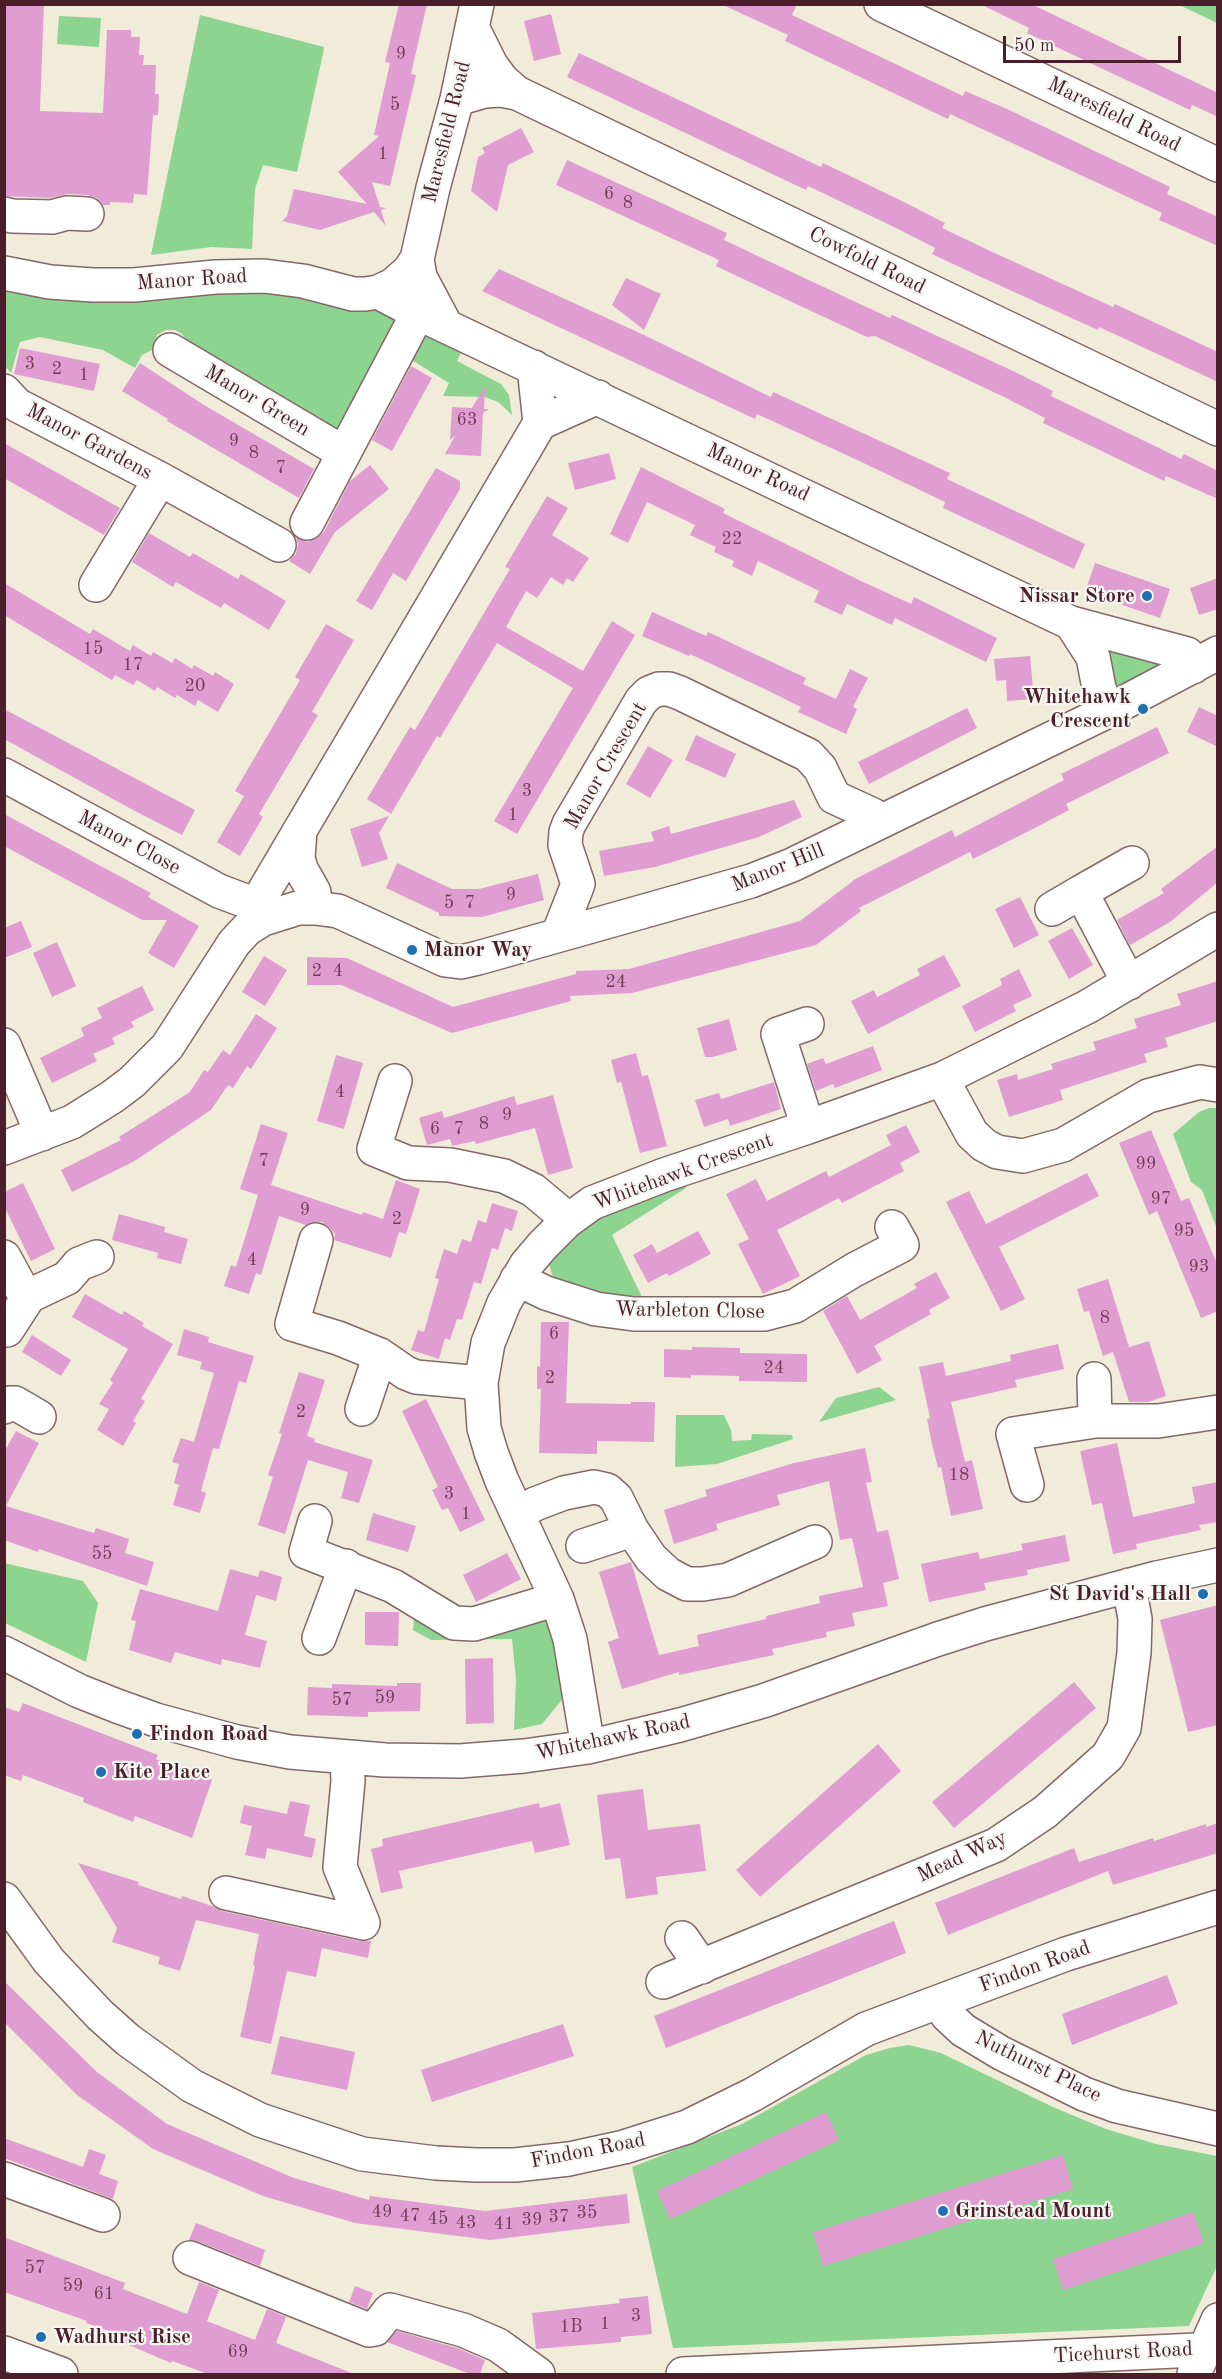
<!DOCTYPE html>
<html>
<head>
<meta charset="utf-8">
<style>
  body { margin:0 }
  #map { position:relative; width:1222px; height:2379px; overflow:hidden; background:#f1ecda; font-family:"Old Standard TT",serif }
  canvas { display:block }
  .frame { position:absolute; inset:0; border:6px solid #4a1f2b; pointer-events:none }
  .scale { position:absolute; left:1003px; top:36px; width:178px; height:27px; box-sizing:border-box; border:3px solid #4a1f2b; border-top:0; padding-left:8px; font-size:18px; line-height:21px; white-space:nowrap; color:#4a1f2b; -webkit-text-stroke:4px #f6f6f2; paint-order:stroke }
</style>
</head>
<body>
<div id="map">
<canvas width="1222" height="2379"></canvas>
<div class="frame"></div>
<div class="scale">50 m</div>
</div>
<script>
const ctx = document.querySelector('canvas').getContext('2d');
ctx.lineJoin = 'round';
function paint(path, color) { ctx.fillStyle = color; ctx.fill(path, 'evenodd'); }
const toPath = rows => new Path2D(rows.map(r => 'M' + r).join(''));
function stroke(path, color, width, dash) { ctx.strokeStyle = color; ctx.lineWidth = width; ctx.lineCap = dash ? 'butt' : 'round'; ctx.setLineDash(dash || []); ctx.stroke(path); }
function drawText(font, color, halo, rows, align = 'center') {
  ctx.font = font + ' "Old Standard TT",serif'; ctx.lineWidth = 4.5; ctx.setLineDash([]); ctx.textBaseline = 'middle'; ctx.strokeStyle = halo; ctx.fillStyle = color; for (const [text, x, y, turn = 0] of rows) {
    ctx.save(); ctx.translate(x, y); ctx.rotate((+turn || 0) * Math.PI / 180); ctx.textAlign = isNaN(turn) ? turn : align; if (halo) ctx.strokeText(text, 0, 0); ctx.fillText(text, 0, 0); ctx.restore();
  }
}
paint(toPath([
  [1179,5,1217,5,1217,23,1190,10],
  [200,15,324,47,324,49,297,172,263,165,255,189,252,249,211,247,151,255],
  [59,16,101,18,99,47,57,44],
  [235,288,375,306,400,321,342,439,190,345,182,334,175,330,166,330,157,335,152,350,142,355,135,368,103,350,40,337,20,342,11,373,5,366,4,291,66,300,122,303,174,294],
  [431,332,463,348,457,361,501,384,509,395,512,415,498,402,485,397,443,396,449,383,410,359,412,339],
  [1110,650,1165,662,1118,692,1103,663],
  [1209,1108,1217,1108,1217,1229,1202,1190,1191,1182,1173,1134,1199,1112],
  [685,1184,686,1188,612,1235,643,1299,619,1298,560,1284,552,1275,549,1264,555,1249,609,1210],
  [879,1387,896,1400,819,1422,836,1398],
  [676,1415,724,1415,731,1430,732,1441,751,1440,752,1434,792,1435,793,1439,717,1464,675,1467],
  [4,1563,83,1581,98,1603,86,1662,5,1623],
  [415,1612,542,1617,552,1620,570,1690,542,1724,514,1730,516,1679,512,1639,431,1640,413,1630],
  [909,2045,941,2053,1055,2108,1106,2129,1156,2144,1217,2156,1217,2266,1189,2326,673,2348,632,2167,742,2124,866,2055,890,2048]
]), '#8cd48f');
paint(toPath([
  [4,4,44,4,40,111,103,113,107,30,131,30,131,37,140,37,139,55,144,55,143,65,156,65,155,94,159,94,158,115,153,115,147,195,134,194,133,203,110,202,110,205,103,205,97,198,88,195,68,194,50,198,4,196],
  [399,4,427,4,411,74,416,75,390,186,372,182,380,207,386,208,381,210,386,226,374,212,320,230,282,221,287,216,294,189,367,204,338,172,379,136,374,135,390,63,385,62],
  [721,4,797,4,792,15,963,96,965,91,1007,109,1170,187,1167,194,1218,217,1218,246,1159,220,1162,213,950,114,948,119,929,110,785,41,788,35],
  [980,4,1031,4,1218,93,1218,117,1192,105,1190,110,1105,70,1027,33,1029,28],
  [551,14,561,54,534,61,524,21],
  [579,53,821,167,823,163,902,201,945,223,942,228,986,249,1113,307,1115,304,1218,352,1218,382,1099,327,1098,330,970,272,932,254,935,248,896,228,808,186,806,190,567,77],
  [521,128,534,152,508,165,497,212,471,191,478,157,485,153,482,148],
  [567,160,727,233,724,240,781,267,890,318,892,315,1013,371,1053,391,1051,396,1157,447,1181,459,1184,454,1218,471,1218,499,1166,476,1164,481,1043,423,1045,418,1004,397,875,336,867,337,796,304,716,266,719,260,556,185],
  [499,269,642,334,771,397,773,392,950,473,947,479,1085,544,1074,569,943,508,945,502,853,458,757,414,755,419,482,291],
  [626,278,661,294,644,330,612,305],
  [20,348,100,364,94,391,14,374],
  [140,363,204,405,314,469,299,498,167,421,168,419,122,391],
  [411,366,432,378,392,451,372,440],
  [485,386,484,409,489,409,483,413,481,456,445,454,455,436,450,440,452,407,472,408],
  [4,443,120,508,104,535,4,478],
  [609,453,616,479,575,490,568,463],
  [370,465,389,489,335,532,310,574,289,561,296,554,298,545,296,537,307,542,317,538,324,532,350,481],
  [641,467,725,509,723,513,859,580,911,604,914,597,997,638,986,662,895,618,892,625,847,604,842,615,814,602,819,591,758,561,752,576,732,566,734,561,714,552,716,547,690,535,695,525,647,502,628,543,610,534],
  [436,468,460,481,460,489,406,581,393,573,372,610,356,601],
  [547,496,568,508,552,535,589,558,573,582,567,578,563,585,551,577,537,598,526,591,506,627,583,671,612,621,635,635,517,834,494,821,573,688,497,643,440,738,437,736,391,814,367,799,410,727,415,730,474,630,510,569,505,567],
  [149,533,190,557,193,553,238,579,241,574,286,601,269,630,224,603,221,608,176,582,173,587,132,562],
  [1095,563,1170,589,1160,618,1085,592],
  [1218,578,1218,609,1199,615,1190,588],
  [4,583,90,634,93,629,130,651,133,645,151,656,153,652,172,663,175,658,192,669,194,665,213,676,215,672,234,684,218,712,198,700,195,706,177,695,175,698,157,687,155,691,137,680,133,685,115,675,112,680,4,615],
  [652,612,706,636,708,632,759,656,806,678,803,684,836,699,850,669,868,678,853,707,857,709,846,734,798,712,801,707,771,692,690,654,689,656,642,636],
  [326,624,354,640,312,712,318,715,259,814,263,817,240,856,217,842,244,796,235,791,300,680,295,677],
  [1030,656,1034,699,1007,701,1006,680,996,681,994,659],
  [1199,707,1218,716,1218,747,1187,732],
  [967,708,977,728,869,784,858,762],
  [4,709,195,810,182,835,133,810,4,739],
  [1157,727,1169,753,1066,804,1069,810,1027,832,973,859,970,852,859,908,861,911,816,945,632,993,570,996,571,1001,452,1033,341,985,307,985,307,957,347,958,453,1007,576,974,576,971,629,969,800,921,853,881,853,880,952,830,955,837,1064,780,1061,774],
  [696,735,736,754,725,778,685,760],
  [648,746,673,760,650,798,626,784],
  [794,800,802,817,759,837,655,867,604,876,599,851,654,841,651,832,669,826,671,834],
  [4,814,151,893,148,897,199,926,174,968,148,953,167,920,142,920,4,846],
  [389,816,379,833,388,859,362,867,350,829],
  [1218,846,1218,882,1170,922,1130,945,1117,920,1164,893,1161,889],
  [397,863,452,889,479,889,538,874,544,900,482,917,439,916,439,913,386,888],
  [1020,897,1039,935,1014,948,995,909],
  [21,921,32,947,4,958,4,928],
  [1072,928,1093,965,1069,979,1048,941],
  [57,942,76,986,52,997,33,953],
  [944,955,961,986,868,1034,851,1001,874,990,877,997,920,975,917,969],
  [264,956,287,970,265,1006,242,992],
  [1019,969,1032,996,1013,1005,1016,1011,975,1032,962,1006,1002,985,1000,979],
  [1218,981,1218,1021,1165,1038,1168,1047,1144,1054,1147,1062,1060,1090,1063,1100,1009,1117,997,1080,1017,1074,1018,1080,1053,1069,1051,1064,1096,1050,1093,1042,1137,1028,1134,1019,1181,1005,1177,994],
  [142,986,154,1010,131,1022,134,1027,112,1038,115,1044,93,1054,97,1061,52,1083,40,1058,84,1036,81,1028,102,1018,97,1008],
  [256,1014,277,1028,251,1069,247,1066,233,1088,228,1085,211,1110,133,1162,72,1192,61,1170,121,1140,119,1137,190,1092,204,1070,208,1072,223,1050,230,1055],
  [729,1019,737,1050,713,1057,705,1057,697,1028],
  [873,1046,882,1070,835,1088,833,1084,816,1091,807,1064,823,1058,826,1064],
  [636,1053,642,1076,648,1075,667,1146,640,1153,621,1082,617,1083,611,1060],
  [336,1055,363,1063,344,1129,317,1121],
  [774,1082,781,1109,730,1126,728,1119,704,1127,695,1100,719,1093,721,1099],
  [553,1095,573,1168,548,1175,535,1128,476,1144,475,1141,452,1146,450,1139,427,1145,419,1118,442,1111,444,1118,514,1096,517,1105],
  [261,1124,288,1133,271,1185,362,1215,363,1212,383,1219,396,1180,420,1189,406,1234,399,1232,391,1258,334,1240,335,1234,329,1227,322,1222,312,1222,306,1225,279,1216,261,1275,256,1273,249,1294,224,1286,231,1265,236,1267,258,1195,240,1189],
  [906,1125,920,1152,900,1163,904,1171,842,1203,839,1198,777,1230,800,1276,763,1294,738,1244,749,1239,726,1194,756,1179,767,1201,826,1171,829,1177,891,1145,886,1135],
  [1151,1130,1181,1201,1189,1198,1218,1266,1218,1311,1201,1318,1157,1211,1149,1215,1119,1143],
  [1087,1173,1099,1196,999,1247,1025,1299,1001,1311,946,1202,969,1191,986,1224],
  [23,1183,55,1249,31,1261,4,1206,4,1192],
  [492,1203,518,1211,512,1231,505,1228,498,1250,492,1248,481,1284,474,1282,462,1320,457,1319,450,1340,445,1338,439,1359,411,1350,418,1330,424,1332,439,1279,435,1278,444,1249,457,1254,462,1239,471,1242,478,1220,486,1223],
  [119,1214,165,1227,164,1232,188,1239,181,1264,157,1258,158,1253,112,1240],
  [698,1231,711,1254,669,1276,667,1273,648,1283,633,1255,652,1244,657,1253],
  [936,1272,950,1298,929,1310,931,1314,874,1346,882,1360,857,1374,823,1311,847,1296,860,1320,917,1288,914,1284],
  [1108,1279,1129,1347,1117,1351,1149,1341,1166,1396,1148,1402,1129,1402,1113,1352,1103,1356,1089,1311,1084,1312,1077,1289],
  [85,1294,122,1315,124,1311,144,1323,142,1326,173,1344,141,1399,145,1401,133,1421,136,1423,123,1446,97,1430,109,1409,99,1404,113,1383,110,1380,128,1349,72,1317],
  [541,1322,569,1322,566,1403,631,1404,631,1402,655,1402,654,1442,597,1441,597,1454,539,1453,541,1389,537,1389,537,1366,540,1367],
  [184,1329,209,1337,208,1342,254,1356,246,1383,239,1381,219,1449,213,1448,201,1491,206,1493,200,1513,173,1505,179,1485,174,1483,179,1464,172,1462,181,1438,194,1442,214,1373,200,1369,202,1362,177,1355],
  [32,1335,71,1360,61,1376,22,1352],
  [1058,1344,1064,1369,1015,1380,1017,1387,951,1402,965,1462,972,1460,983,1509,951,1516,941,1467,938,1468,932,1444,927,1419,930,1418,919,1367,943,1362,946,1376,1011,1361,1010,1355],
  [692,1347,740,1348,740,1353,807,1354,807,1382,739,1381,739,1376,691,1375,691,1378,664,1377,664,1349,692,1350],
  [299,1372,325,1380,307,1436,315,1439,314,1442,373,1460,359,1503,341,1498,348,1472,308,1460,285,1534,258,1525,273,1477,268,1475,282,1434,279,1433],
  [426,1399,485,1520,460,1532,448,1508,442,1510,432,1490,438,1487,402,1411],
  [16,1431,39,1443,6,1506,94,1533,96,1528,129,1539,125,1553,154,1562,147,1586,39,1549,38,1552,4,1540,4,1452],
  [1117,1443,1133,1517,1195,1503,1192,1487,1218,1482,1218,1522,1199,1525,1201,1530,1136,1544,1137,1549,1113,1554,1102,1503,1092,1505,1080,1451],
  [865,1448,872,1482,866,1483,877,1532,888,1530,899,1579,883,1583,888,1606,852,1613,855,1626,826,1632,827,1637,772,1649,774,1655,679,1675,679,1672,622,1689,608,1642,619,1638,599,1572,631,1562,659,1655,699,1646,697,1635,766,1619,766,1616,820,1603,819,1596,863,1587,852,1538,840,1540,829,1481,777,1495,780,1505,716,1524,718,1530,674,1544,664,1510,707,1496,705,1490,794,1463],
  [373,1513,416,1526,408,1552,366,1540],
  [1065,1535,1070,1561,1027,1570,1028,1575,984,1583,986,1590,929,1602,921,1564,978,1552,980,1559,1023,1550,1021,1544],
  [507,1553,521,1579,476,1602,463,1575],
  [230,1569,258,1577,260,1570,282,1577,276,1601,256,1595,245,1635,267,1641,260,1668,222,1659,221,1665,175,1652,171,1663,129,1650,136,1621,131,1620,140,1589,218,1611],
  [1218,1605,1218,1725,1188,1732,1160,1620],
  [365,1612,399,1612,398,1646,365,1645],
  [493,1658,494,1723,466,1724,465,1659],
  [1074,1682,1096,1708,954,1828,932,1802],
  [397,1683,421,1683,420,1711,368,1712,368,1717,307,1715,308,1687,332,1688,332,1684,397,1686],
  [23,1703,158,1755,156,1759,212,1780,192,1838,135,1816,133,1822,83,1802,84,1798,23,1775,21,1781,4,1775,4,1707,19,1712],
  [878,1744,901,1771,760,1897,736,1870],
  [643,1789,648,1830,700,1824,706,1871,656,1877,658,1894,626,1899,620,1858,605,1860,597,1795],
  [290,1801,310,1805,304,1836,316,1839,312,1858,267,1848,265,1859,245,1855,252,1826,240,1823,244,1805,287,1814],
  [539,1803,540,1808,560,1803,570,1845,535,1853,532,1841,399,1871,403,1888,381,1893,371,1849,383,1846,382,1839],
  [1218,1823,1218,1853,1113,1885,1108,1871,948,1935,935,1903,1074,1848,1079,1862,1153,1838,1154,1841,1206,1824,1206,1827],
  [78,1863,139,1882,138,1885,181,1899,182,1896,212,1906,222,1911,359,1941,371,1941,368,1958,322,1948,316,1977,287,1971,271,2044,240,2037,255,1966,253,1965,259,1934,196,1920,180,1971,158,1964,160,1957,112,1942,117,1928],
  [894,1921,906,1953,666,2048,654,2016],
  [1167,1975,1178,2004,1072,2045,1062,2014],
  [4,1981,97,2072,167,2124,294,2178,369,2200,370,2196,485,2211,627,2194,630,2223,490,2240,355,2223,263,2196,153,2149,77,2095,4,2022],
  [563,2024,574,2056,432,2102,421,2070],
  [280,2036,355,2052,347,2090,271,2074],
  [826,2112,839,2140,670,2219,657,2191],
  [4,2138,83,2167,89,2149,106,2155,99,2174,118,2181,113,2199,4,2158],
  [1063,2155,1073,2189,823,2266,813,2232],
  [1193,2212,1204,2243,1063,2290,1053,2259],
  [196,2223,265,2250,260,2266,197,2241,189,2240],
  [4,2237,125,2283,123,2289,187,2314,199,2282,219,2290,207,2321,255,2340,267,2309,286,2317,276,2343,354,2374,208,2374,172,2361,171,2363,115,2339,117,2334,86,2323,87,2321,4,2292],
  [355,2286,373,2293,367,2309,349,2302],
  [648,2296,652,2334,621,2337,621,2342,536,2349,532,2313,620,2303,619,2299],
  [397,2331,457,2348,485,2360,480,2374,470,2374,387,2342]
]), '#e09dd2');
const minor = toPath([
  [881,4,1218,165],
  [517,93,1218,429],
  [457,99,485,91,500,90,517,93,502,80,491,65,472,27],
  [4,214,12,216,52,217,67,213,87,214],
  [417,259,433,188,457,99,477,4],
  [4,273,50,282,93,285,134,285,215,277,264,276,303,281,353,294,365,294,378,292,393,285,409,271,417,259,420,277,445,324],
  [378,292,418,313,1071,623,1187,654,1193,667],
  [170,350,344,453,418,313],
  [4,391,17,405,160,479,279,545],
  [540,423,598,397],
  [307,523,344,453],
  [96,585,160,479],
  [1071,623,1093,657,1099,688,1108,711],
  [4,775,219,891,256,905],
  [300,830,298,858,301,869,314,892,315,908],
  [1052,909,1081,892],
  [263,919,256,905,540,423,534,367],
  [558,935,578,884,565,845,566,832,569,824,641,701,649,693,659,689,669,689,680,693,808,755,820,768,834,797,873,815,877,823],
  [1129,983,1081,892,1132,863],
  [807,1024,778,1034,808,1127],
  [4,1045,42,1134],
  [942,1079,972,1134,984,1145,997,1152,1023,1156,1063,1145,1148,1096,1200,1082,1218,1085],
  [395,1081,374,1149,408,1163,450,1165,504,1176,533,1190,557,1210,566,1222],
  [4,1148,72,1122,112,1097,132,1082,167,1047,234,943,247,929,263,919,298,908,315,908,338,911,445,960,461,962,478,958,751,881,792,865,1108,711,1218,653],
  [316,1240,292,1324,338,1338,380,1355,406,1373,416,1377,481,1383],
  [4,1257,22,1290,29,1296,67,1278,79,1264,97,1257],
  [517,1279,546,1293,596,1309,634,1314,764,1314,795,1306,854,1270,902,1245,892,1227],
  [7,1330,29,1296],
  [1094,1379,1095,1421],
  [4,1407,9,1403,15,1403,39,1417],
  [362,1409,380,1355],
  [1027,1485,1013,1434,1095,1421,1158,1421,1218,1412],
  [519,1514,535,1504,564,1493,594,1487,607,1490,616,1498,632,1530,651,1558,668,1574,687,1584,703,1584,728,1580,815,1542],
  [315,1521,306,1552,393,1586,454,1623,474,1624,557,1599],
  [583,1546,632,1530],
  [319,1638,346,1566],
  [4,1653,79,1691,117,1706,156,1720,237,1742,290,1752,385,1760,460,1761,524,1756,588,1747,680,1725,763,1701,938,1639,985,1624,1157,1578,1218,1565],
  [588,1747,570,1639,557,1599,502,1481,491,1452,484,1428,481,1383,488,1343,504,1303,526,1265,543,1245,566,1222,592,1203,664,1175,808,1127,942,1079,1087,1007,1218,929],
  [226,1893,363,1923,340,1867,348,1781,347,1758],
  [4,1899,49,1961,100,2015,128,2040,192,2086,260,2120,362,2154,436,2163,476,2165,515,2165,569,2159,624,2147,687,2127,752,2095,866,2029,1066,1954,1218,1907],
  [682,1938,702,1967],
  [663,1982,996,1845,1045,1812,1108,1756,1124,1728,1134,1653,1135,1619,1129,1585],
  [942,2002,947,2015,963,2030,1001,2053,1084,2094,1117,2106,1218,2129],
  [4,2179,103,2215],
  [190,2258,369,2330,375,2329,390,2310,463,2330,498,2345,538,2374],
  [4,2353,61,2374],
  [683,2374,1218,2349],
  [1194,2374,1218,2320]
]);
stroke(minor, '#846768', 36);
stroke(minor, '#fff', 33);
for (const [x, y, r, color] of [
  [1147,596,6,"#1f6fb2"],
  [1143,709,6,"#1f6fb2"],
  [412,950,6,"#1f6fb2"],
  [1203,1594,6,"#1f6fb2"],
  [137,1734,6,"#1f6fb2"],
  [101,1772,6,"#1f6fb2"],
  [943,2211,6,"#1f6fb2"],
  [41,2337,6,"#1f6fb2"]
]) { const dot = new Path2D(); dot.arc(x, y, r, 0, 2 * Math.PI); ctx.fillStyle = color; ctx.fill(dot); stroke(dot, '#f6f6f2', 2); }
drawText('18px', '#703e55', null, [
  ["9",401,54],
  ["5",395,105],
  ["1",383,154],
  ["6",609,194],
  ["8",628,203],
  ["3",30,364],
  ["2",57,369],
  ["1",84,375],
  ["63",467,420],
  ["9",234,441],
  ["8",254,453],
  ["7",281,468],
  ["22",732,539],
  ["15",93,649],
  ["17",133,665],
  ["20",195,686],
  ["3",527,791],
  ["1",513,815],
  ["9",511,895],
  ["5",449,903],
  ["7",470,903],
  ["2",317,971],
  ["4",338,971],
  ["24",616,982],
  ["4",340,1092],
  ["9",507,1115],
  ["8",484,1124],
  ["6",435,1129],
  ["7",459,1129],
  ["7",264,1161],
  ["99",1146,1164],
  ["97",1161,1199],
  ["9",305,1210],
  ["2",397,1219],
  ["95",1184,1231],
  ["4",252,1260],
  ["93",1199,1267],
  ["8",1105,1318],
  ["6",554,1334],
  ["24",774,1368],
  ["2",550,1378],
  ["2",301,1412],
  ["18",959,1475],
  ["3",449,1494],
  ["1",466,1514],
  ["55",102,1554],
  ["59",385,1698],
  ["57",342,1700],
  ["49",382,2212],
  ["35",587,2213],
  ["47",410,2216],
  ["37",559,2217],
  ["45",438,2219],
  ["39",532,2220],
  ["43",466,2223],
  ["41",504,2224],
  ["57",35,2268],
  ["59",73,2286],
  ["61",104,2294],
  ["3",636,2316],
  ["1",605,2324],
  ["1B",571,2327],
  ["69",238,2352]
]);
drawText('21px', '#4a1f2b', '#f6f6f2', [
  ["Maresfield Road",1114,115,26],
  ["Maresfield Road",447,132,-76],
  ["Cowfold Road",867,261,26],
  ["Manor Road",192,280,-4],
  ["Manor Green",257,401,31],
  ["Manor Gardens",89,442,28],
  ["Manor Road",758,473,25],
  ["Manor Crescent",606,766,-60],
  ["Manor Close",129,843,28],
  ["Manor Hill",778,868,-22],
  ["Whitehawk Crescent",683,1172,-20],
  ["Warbleton Close",690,1311,1],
  ["Whitehawk Road",613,1738,-12],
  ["Mead Way",962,1857,-25],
  ["Findon Road",1035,1967,-20],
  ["Nuthurst Place",1038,2067,26],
  ["Findon Road",588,2151,-11],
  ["Ticehurst Road",1123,2353,-3]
]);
drawText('bold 21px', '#4a1f2b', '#f6f6f2', [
  ["Nissar Store",1135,596,"right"],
  ["Whitehawk",1131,697,"right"],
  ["Crescent",1131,721,"right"],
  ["Manor Way",424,950],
  ["St David's Hall",1191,1594,"right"],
  ["Findon Road",149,1734],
  ["Kite Place",113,1772],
  ["Grinstead Mount",955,2211],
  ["Wadhurst Rise",53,2337]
], 'left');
</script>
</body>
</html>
